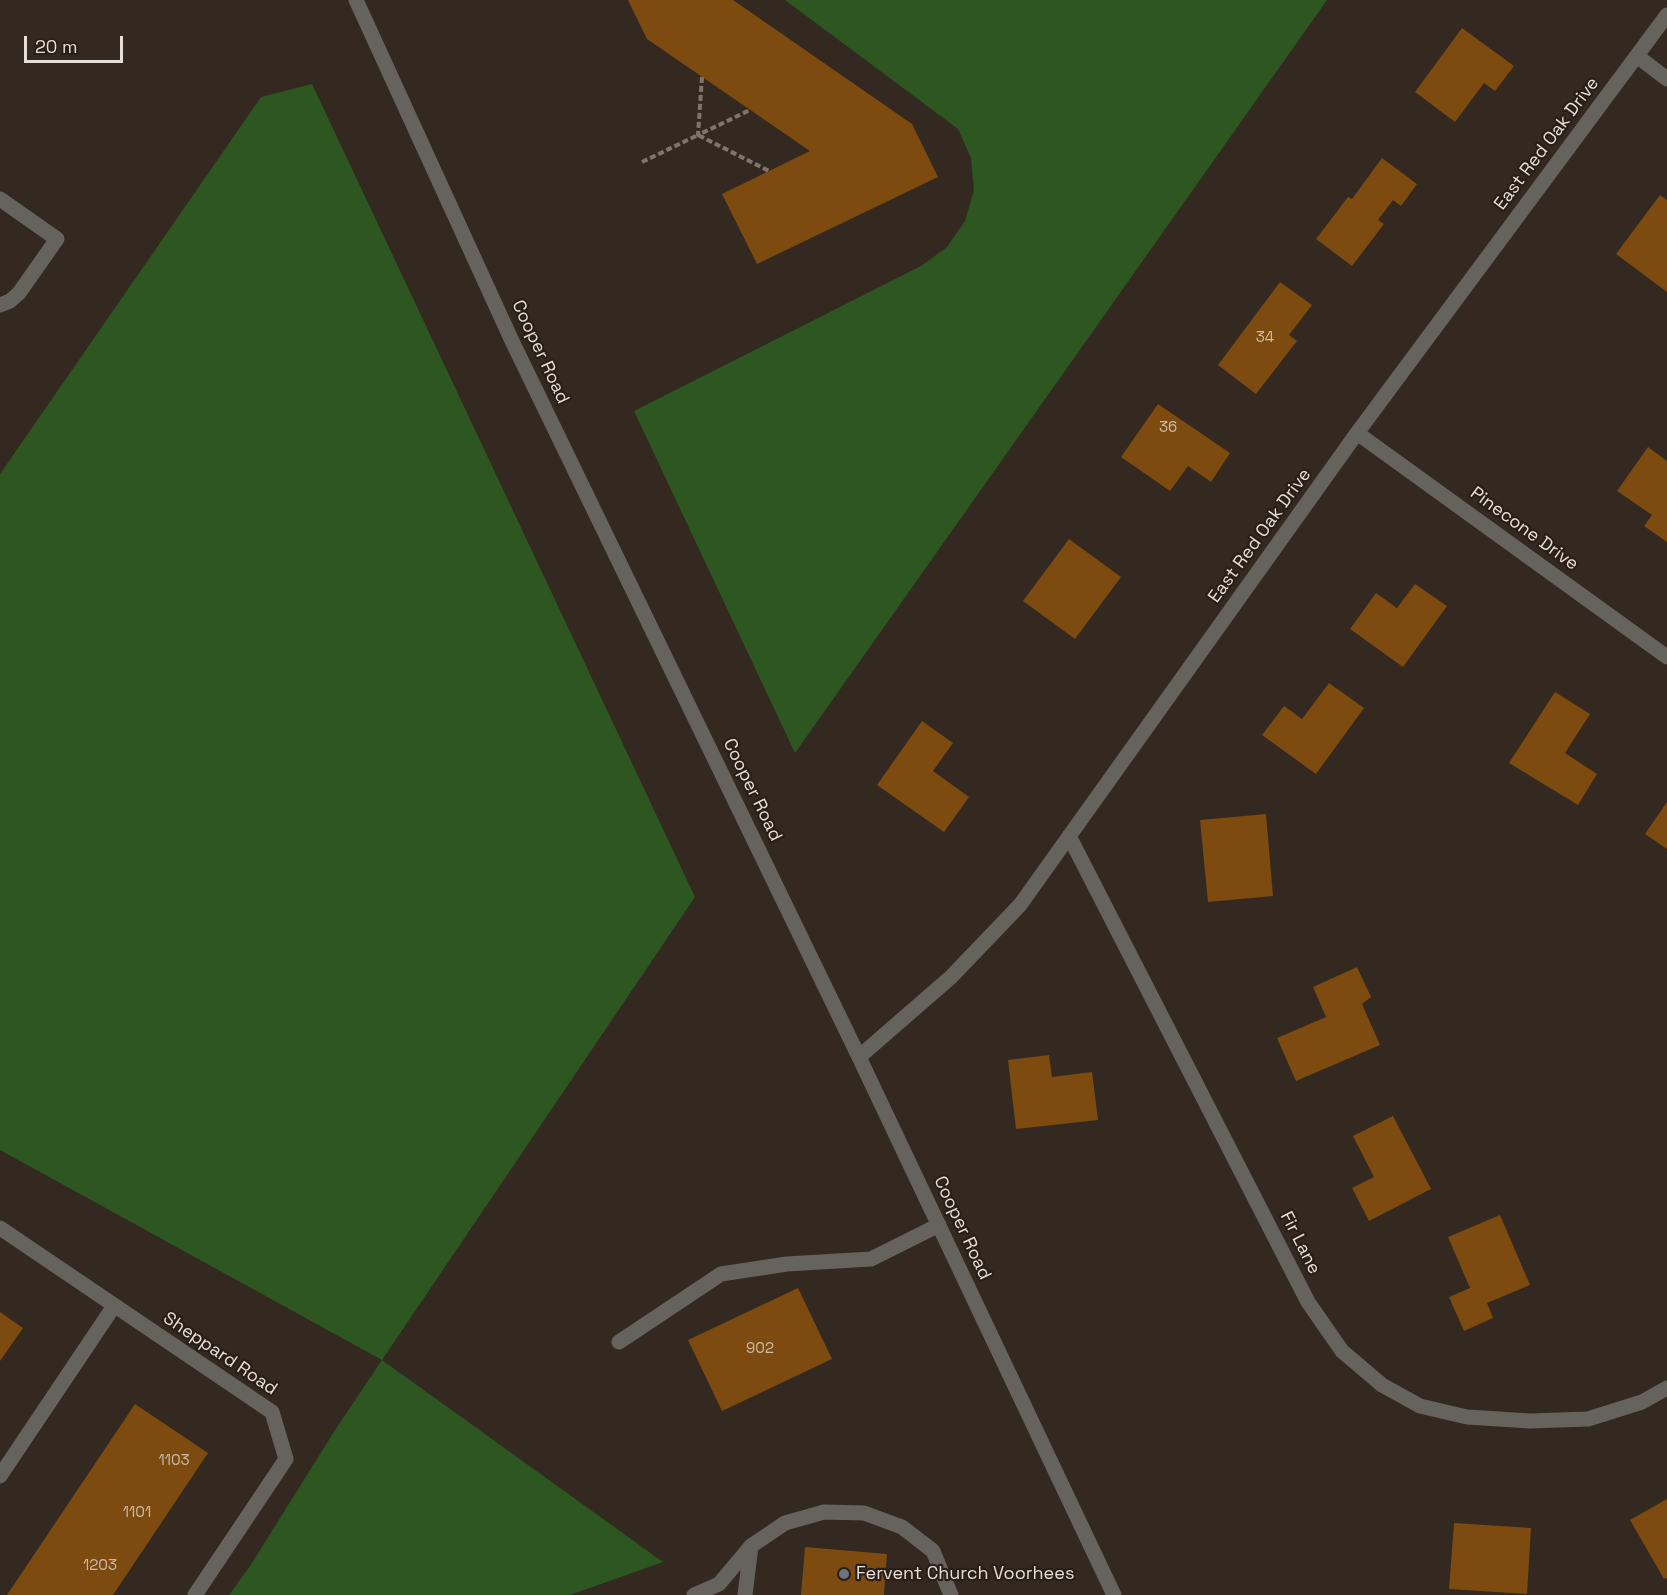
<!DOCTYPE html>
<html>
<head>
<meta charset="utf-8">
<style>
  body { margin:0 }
  #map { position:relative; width:1667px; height:1595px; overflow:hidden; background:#332920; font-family:"Space Grotesk",sans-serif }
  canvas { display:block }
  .scale { position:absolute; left:24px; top:36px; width:99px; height:27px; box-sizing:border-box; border:3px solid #e6dfd9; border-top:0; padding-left:8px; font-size:18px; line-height:21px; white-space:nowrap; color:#e6dfd9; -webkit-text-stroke:4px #291f17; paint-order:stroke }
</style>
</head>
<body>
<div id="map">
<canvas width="1667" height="1595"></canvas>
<div class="scale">20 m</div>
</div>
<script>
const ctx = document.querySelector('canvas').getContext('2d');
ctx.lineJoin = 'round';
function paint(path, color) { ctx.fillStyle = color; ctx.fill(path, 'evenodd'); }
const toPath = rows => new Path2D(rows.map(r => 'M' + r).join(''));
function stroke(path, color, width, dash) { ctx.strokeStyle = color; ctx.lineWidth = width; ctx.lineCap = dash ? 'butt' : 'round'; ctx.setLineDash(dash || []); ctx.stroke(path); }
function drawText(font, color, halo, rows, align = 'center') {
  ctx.font = font + ' "Space Grotesk",sans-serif'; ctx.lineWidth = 4.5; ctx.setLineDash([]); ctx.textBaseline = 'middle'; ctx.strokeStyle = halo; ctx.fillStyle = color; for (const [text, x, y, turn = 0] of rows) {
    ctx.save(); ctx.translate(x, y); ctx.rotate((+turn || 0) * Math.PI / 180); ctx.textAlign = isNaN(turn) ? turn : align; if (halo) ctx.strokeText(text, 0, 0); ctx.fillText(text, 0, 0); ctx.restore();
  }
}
paint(toPath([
  [785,0,1327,0,795,753,634,411,921,266,947,247,965,221,974,190,971,158,958,129],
  [312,84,695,897,382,1360,663,1562,570,1595,229,1595,250,1566,337,1427,382,1360,0,1150,0,474,261,97]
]), '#2d5621');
paint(toPath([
  [628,0,733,0,912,124,938,177,757,264,722,194,810,151,647,39],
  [1462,28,1514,66,1495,91,1484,83,1455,122,1415,92],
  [1382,158,1417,184,1401,206,1393,200,1378,220,1384,224,1352,266,1316,239,1348,197,1352,199],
  [1660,195,1667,200,1667,292,1616,254],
  [1280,282,1312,305,1289,335,1297,341,1256,394,1218,365],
  [1158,404,1230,453,1211,482,1188,466,1170,491,1121,457],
  [1648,447,1667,461,1667,542,1644,526,1652,515,1617,491],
  [1069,539,1121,577,1075,639,1023,601],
  [1415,584,1447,606,1403,667,1350,629,1376,593,1397,608],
  [1329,683,1364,708,1316,774,1262,735,1284,706,1302,719],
  [1555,692,1590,714,1565,753,1597,774,1578,805,1509,763],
  [922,721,953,743,933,771,969,797,944,832,877,785],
  [1667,802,1667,849,1645,834],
  [1266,814,1273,896,1208,902,1200,820],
  [1357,967,1371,997,1362,1004,1380,1045,1296,1081,1277,1038,1326,1017,1313,987],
  [1049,1055,1052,1077,1092,1072,1098,1120,1016,1129,1008,1060],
  [1393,1116,1431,1189,1369,1221,1352,1188,1374,1177,1353,1136],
  [1500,1215,1530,1285,1487,1303,1493,1318,1464,1331,1449,1297,1470,1288,1448,1237],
  [798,1288,832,1359,722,1411,688,1340],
  [0,1312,23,1328,0,1361],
  [135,1404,208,1453,113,1595,7,1595],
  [1667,1499,1667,1578,1664,1579,1630,1520],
  [1454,1523,1531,1528,1527,1594,1449,1589],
  [805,1547,887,1554,884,1595,801,1595]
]), '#7d4a10');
stroke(toPath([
  [702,77,698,135,750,110],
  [642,162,698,135,769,171]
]), '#7e766e', 4, [6, 3]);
stroke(toPath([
  [0,199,57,239,19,293,10,301,0,305],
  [0,1228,272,1412,286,1459,195,1595],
  [619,1342,721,1274,787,1264,871,1259,939,1225],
  [0,1476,114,1306],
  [694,1595,719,1584,751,1546,785,1523,824,1512,864,1513,902,1527,933,1551,951,1595],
  [745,1595,751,1546]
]), '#66635d', 15);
stroke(toPath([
  [1637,56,1667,79],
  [1357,433,1667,657],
  [1069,836,1308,1302,1342,1351,1382,1385,1420,1406,1467,1417,1530,1421,1588,1419,1642,1402,1667,1388],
  [859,1057,951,977,1020,905,1357,433,1667,15]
]), '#66635d', 15);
stroke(toPath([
  [356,0,512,341,859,1057,1114,1595]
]), '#66635d', 15);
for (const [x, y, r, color] of [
  [844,1574,6,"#6b7280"]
]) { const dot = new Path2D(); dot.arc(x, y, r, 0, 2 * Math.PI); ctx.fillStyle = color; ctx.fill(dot); stroke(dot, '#291f17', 2); }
drawText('15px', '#ccbaa7', null, [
  ["34",1265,338],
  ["36",1168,428],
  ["902",760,1349],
  ["1103",174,1461],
  ["1101",137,1513],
  ["1203",100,1566]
]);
drawText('18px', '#e6dfd9', '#291f17', [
  ["East Red Oak Drive",1547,144,-53],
  ["Cooper Road",540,352,65],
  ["Pinecone Drive",1524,529,36],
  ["East Red Oak Drive",1260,536,-54],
  ["Cooper Road",752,790,64],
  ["Cooper Road",962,1228,65],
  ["Fir Lane",1300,1243,63],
  ["Sheppard Road",220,1354,34]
]);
drawText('18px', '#e6dfd9', '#291f17', [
  ["Fervent Church Voorhees",856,1574]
], 'left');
</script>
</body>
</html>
